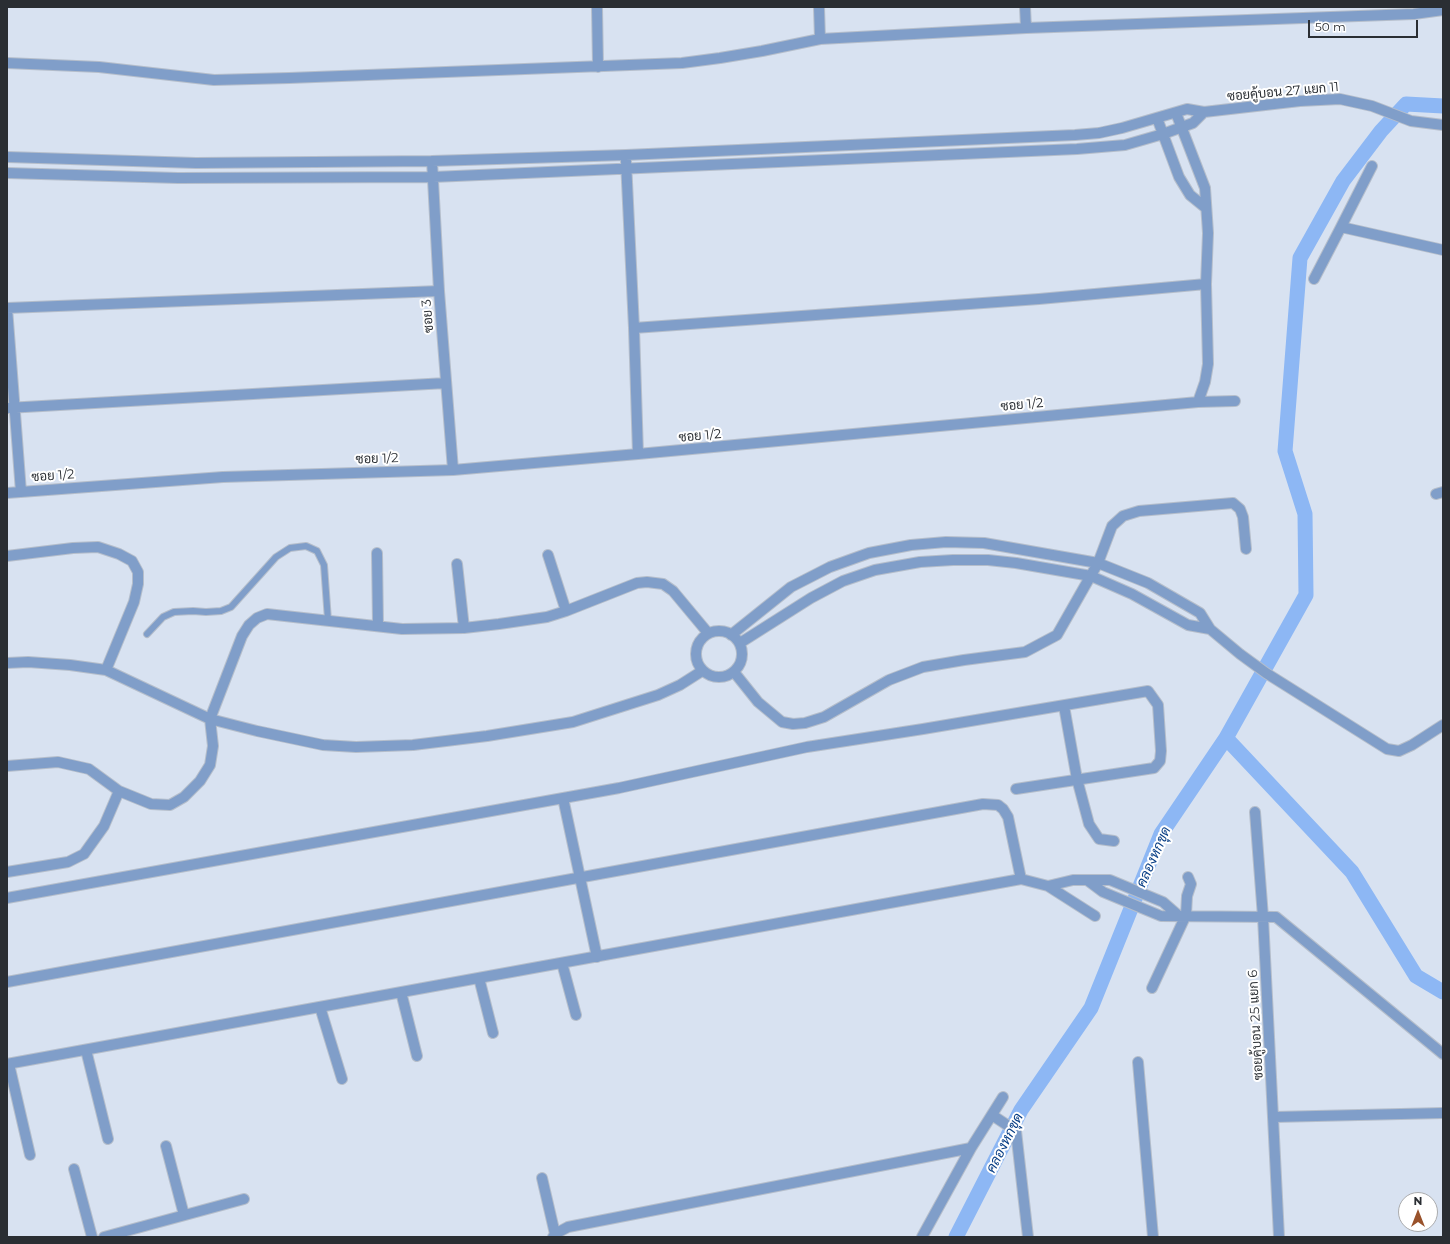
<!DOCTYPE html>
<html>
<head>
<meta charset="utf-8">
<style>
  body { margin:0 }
  #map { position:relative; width:1450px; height:1244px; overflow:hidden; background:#d8e2f1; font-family:Montserrat,sans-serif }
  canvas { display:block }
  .frame { position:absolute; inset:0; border:8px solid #2a2e33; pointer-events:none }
  .north { position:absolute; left:1398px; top:1192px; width:40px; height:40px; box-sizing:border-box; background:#fff; border:1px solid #aaabad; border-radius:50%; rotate:0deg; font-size:11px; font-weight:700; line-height:16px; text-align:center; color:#2a2e33 }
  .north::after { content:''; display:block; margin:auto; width:14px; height:18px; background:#99522b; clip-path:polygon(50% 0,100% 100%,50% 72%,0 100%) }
  .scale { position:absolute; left:1308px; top:20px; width:110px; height:18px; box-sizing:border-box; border:2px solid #2a2e33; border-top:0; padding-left:5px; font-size:12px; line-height:14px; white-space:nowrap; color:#2a2e33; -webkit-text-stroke:3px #fff; paint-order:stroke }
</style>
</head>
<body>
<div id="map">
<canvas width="1450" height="1244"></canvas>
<div class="frame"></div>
<div class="north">N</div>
<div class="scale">50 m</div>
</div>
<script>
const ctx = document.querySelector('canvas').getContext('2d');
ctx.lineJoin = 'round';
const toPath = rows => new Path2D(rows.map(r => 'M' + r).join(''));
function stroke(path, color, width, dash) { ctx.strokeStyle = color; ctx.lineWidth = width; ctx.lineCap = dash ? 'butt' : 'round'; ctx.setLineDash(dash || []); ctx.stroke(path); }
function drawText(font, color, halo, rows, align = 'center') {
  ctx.font = font + ' Montserrat,Sarabun,sans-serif'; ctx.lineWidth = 4; ctx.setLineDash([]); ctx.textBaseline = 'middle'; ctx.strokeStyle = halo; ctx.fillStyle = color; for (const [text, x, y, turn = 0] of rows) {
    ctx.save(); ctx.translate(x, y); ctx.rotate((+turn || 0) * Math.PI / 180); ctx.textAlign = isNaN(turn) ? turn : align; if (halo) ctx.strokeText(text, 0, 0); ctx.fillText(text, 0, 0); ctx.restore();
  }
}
stroke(toPath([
  [1226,738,1306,595,1305,514,1285,451,1300,258,1343,181,1381,131,1406,104,1443,106],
  [956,1237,1021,1110,1091,1008,1161,834,1226,738,1352,872,1416,976,1443,992]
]), '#8db7f4', 15);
const lane = toPath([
  [147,634,163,617,174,612,193,611,206,612,221,611,231,607,276,557,290,548,306,546,317,551,324,565,328,620]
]);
const street = toPath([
  [597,7,598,67],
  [819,7,820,39],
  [1025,7,1026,28],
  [7,63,99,67,214,80,289,78,682,63,720,58,762,51,820,39,1026,28,1414,14,1443,10],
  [1157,118,1179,177,1190,195,1206,208],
  [7,157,196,163,432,161,626,155,1075,135,1099,133,1122,128,1187,109,1204,112,1300,101,1340,99,1372,106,1411,121,1443,125],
  [432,161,439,291,453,470],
  [626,161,634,328,638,454],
  [1372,166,1341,227,1443,250],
  [7,173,178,178,433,177,1077,149,1125,145,1163,134,1193,123,1204,112],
  [1314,279,1341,227],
  [634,328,1039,299,1206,284],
  [1198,402,1235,401],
  [7,408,446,383],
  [21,492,7,308,439,291],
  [7,493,223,477,453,470,638,454,1198,402,1205,382,1208,364,1206,284,1208,233,1205,188,1176,113],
  [1436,494,1443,492],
  [377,553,378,626],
  [548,555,566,611],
  [7,556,73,548,98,547,119,554,132,561,138,572,138,584,134,602,106,670],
  [457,564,464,628],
  '696 654a23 23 0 1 1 46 0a23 23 0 1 1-46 0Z',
  [731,635,791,587,830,567,869,553,911,545,946,542,984,543,1098,563,1148,583,1200,613,1210,629,1240,654,1266,673,1387,749,1399,751,1412,745,1443,725],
  [740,643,811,598,843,581,875,570,920,562,953,560,988,560,1016,563,1091,576,1132,594,1188,625,1210,629],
  [7,663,28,662,70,665,106,670,210,719,257,731,323,745,356,747,413,745,487,736,573,722,658,695,680,685,702,671],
  [734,672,758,702,782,722,793,724,805,723,824,717,889,680,923,667,964,660,1025,652,1057,635,1098,563,1112,526,1123,516,1139,511,1233,503,1240,509,1243,517,1246,549],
  [1064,706,1077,779,1089,824,1099,839,1114,841],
  [7,766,58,762,89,769,119,791,151,804,170,805,184,797,200,781,210,765,213,746,210,719,242,636,249,625,257,618,267,614,402,629,464,628,499,624,547,617,566,611,637,583,647,582,663,584,673,591,708,633],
  [563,798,597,957],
  [1255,812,1263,917,1279,1237],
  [7,872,68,862,84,854,104,826,119,791],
  [1087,880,1110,880,1163,902,1179,916],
  [1048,886,1095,916],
  [7,898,619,788,807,747,923,729,1148,691,1158,705,1161,751,1160,761,1154,768,1016,789],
  [562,963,576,1015],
  [479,978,493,1033],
  [7,982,983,804,998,805,1003,809,1008,817,1021,879],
  [1152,988,1186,915,1187,896,1191,884,1188,877],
  [401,992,417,1056],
  [320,1007,342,1079],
  [86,1050,108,1139],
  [1138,1062,1153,1237],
  [7,1064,1021,879,1048,886,1073,880,1087,880,1103,892,1161,916,1276,917,1443,1054],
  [9,1064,30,1155],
  [992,1115,1016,1131,1028,1237],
  [1274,1117,1443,1113],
  [166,1146,184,1215],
  [74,1169,92,1237],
  [542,1178,555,1234],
  [104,1237,244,1199],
  [553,1237,555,1234,568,1227,971,1148],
  [922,1237,971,1148,1003,1097]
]);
stroke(lane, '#b5becb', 8);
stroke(street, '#b5becb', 12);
stroke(lane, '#809ec9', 6);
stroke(street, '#809ec9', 10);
drawText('13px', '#2a2e33', '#fff', [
  ["ซอยคู้บอน 27 แยก 11",1283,92,-5],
  ["ซอย 3",428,316,-95],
  ["ซอย 1/2",1022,405,-5],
  ["ซอย 1/2",700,436,-5],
  ["ซอย 1/2",377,459,-2],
  ["ซอย 1/2",53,476,-4],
  ["ซอยคู้บอน 25 แยก 6",1256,1025,-93]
]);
drawText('italic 14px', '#083e85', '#fff', [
  ["คลองหกขุด",1154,857,-66],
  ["คลองหกขุด",1005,1143,-63]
]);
</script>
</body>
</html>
